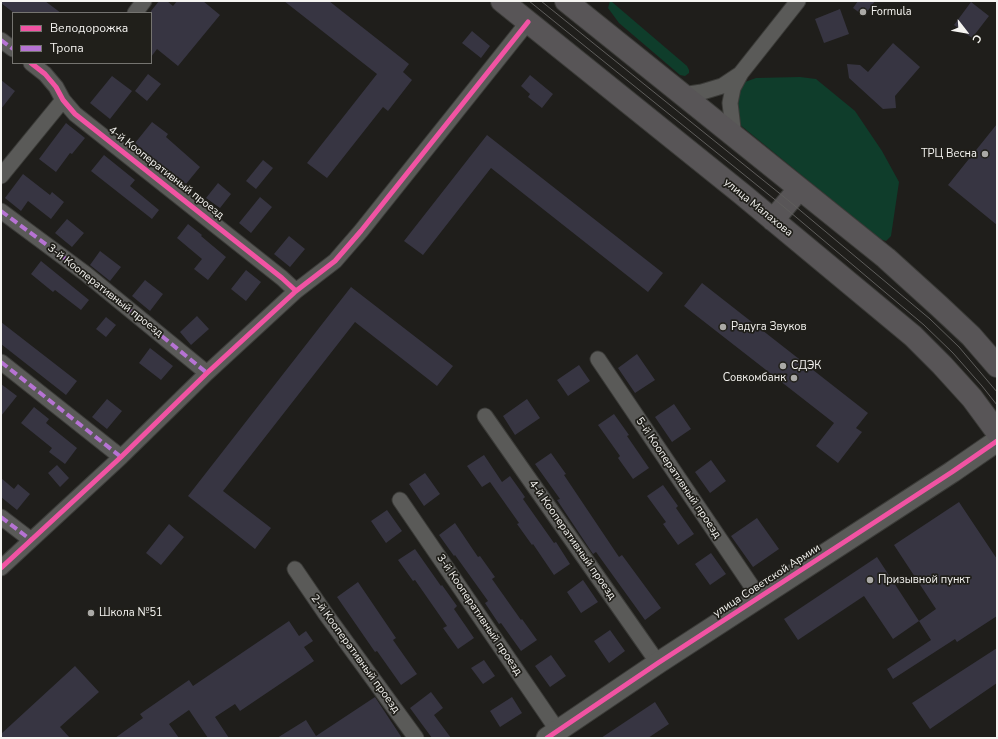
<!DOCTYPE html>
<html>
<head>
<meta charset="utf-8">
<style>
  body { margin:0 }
  #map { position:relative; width:998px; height:739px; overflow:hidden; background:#1f1e1b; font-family:"Nunito Sans",sans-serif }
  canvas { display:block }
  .frame { position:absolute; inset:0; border:2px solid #f5f4f1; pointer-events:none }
  .legend { position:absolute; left:12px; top:12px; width:140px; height:52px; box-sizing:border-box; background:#201f1a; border:1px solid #757470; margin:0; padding:5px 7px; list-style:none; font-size:12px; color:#f5f4f1 }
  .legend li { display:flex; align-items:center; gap:8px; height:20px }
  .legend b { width:20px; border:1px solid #757470 }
  .north { position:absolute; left:946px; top:12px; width:40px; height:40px; -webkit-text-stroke:3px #201f1a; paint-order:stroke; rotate:121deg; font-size:11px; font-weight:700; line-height:16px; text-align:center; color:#f5f4f1 }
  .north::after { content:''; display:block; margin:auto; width:14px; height:18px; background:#f5f4f1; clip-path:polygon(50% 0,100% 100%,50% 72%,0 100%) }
</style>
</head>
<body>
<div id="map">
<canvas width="998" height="739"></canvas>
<div class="frame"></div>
<ul class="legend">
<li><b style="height:5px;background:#f153a3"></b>Велодорожка</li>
<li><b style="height:5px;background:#b673d3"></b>Тропа</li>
</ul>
<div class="north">С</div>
</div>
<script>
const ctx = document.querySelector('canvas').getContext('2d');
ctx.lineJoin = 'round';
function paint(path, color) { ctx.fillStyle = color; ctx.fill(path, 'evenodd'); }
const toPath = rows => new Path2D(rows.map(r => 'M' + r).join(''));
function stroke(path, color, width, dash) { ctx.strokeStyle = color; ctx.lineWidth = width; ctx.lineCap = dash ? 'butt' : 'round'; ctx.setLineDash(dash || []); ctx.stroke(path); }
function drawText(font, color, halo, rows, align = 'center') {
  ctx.font = font + ' "Nunito Sans",sans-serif'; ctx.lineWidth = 3.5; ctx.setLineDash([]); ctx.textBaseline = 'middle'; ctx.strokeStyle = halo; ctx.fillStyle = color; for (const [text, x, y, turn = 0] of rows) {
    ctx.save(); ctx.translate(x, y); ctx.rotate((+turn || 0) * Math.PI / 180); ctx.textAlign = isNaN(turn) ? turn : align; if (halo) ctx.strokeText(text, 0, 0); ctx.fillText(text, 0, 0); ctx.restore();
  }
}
paint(toPath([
  [610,1,612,2,687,66,689,70,689,73,685,76,680,75,619,23,608,8],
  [800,77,816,79,855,111,882,151,899,182,891,236,886,241,880,239,739,124,735,101,737,90,745,82,756,78]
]), '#0f3d2b');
paint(toPath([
  [1,1,45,1,61,13,14,13,1,3],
  [159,1,167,1,173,6,177,1,203,1,220,15,178,66,157,49,151,57,151,11],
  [284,1,329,1,409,64,403,72,412,80,388,111,383,107,327,178,307,163,377,74],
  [858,1,875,1,864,16,853,8],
  [971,2,989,16,972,38,954,25],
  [840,9,849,34,824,43,815,19],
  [472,31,490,46,481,58,462,43],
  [893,43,920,67,895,96,896,108,883,109,849,78,847,64,860,65,868,72],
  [148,74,161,84,147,101,135,91],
  [530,75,553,94,542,108,528,97,530,94,521,86],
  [112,76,132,91,110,119,90,103],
  [1,80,15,91,1,109],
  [152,122,168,134,166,137,200,167,186,184,170,171,168,174,157,165,158,163,135,143],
  [66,123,85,138,72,154,70,153,56,172,39,159],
  [997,124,997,225,948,185],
  [487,135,663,273,648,292,491,168,423,255,404,241],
  [104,155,135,180,130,186,159,210,152,219,91,171],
  [263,160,273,168,256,189,246,181],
  [23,174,50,195,52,192,64,202,51,219,28,201,21,211,5,198],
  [218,183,231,194,220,208,206,198],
  [260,197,272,207,251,233,239,223],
  [67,219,84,233,72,247,55,233],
  [188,224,202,235,201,236,226,257,208,280,194,269,202,259,177,238],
  [289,236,305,249,290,267,274,254],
  [100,251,121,267,110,281,90,265],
  [41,261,89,300,81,310,55,290,53,292,31,274],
  [246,270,261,282,246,301,231,289],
  [145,280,163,294,150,311,132,296],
  [702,283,868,413,856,428,862,432,838,463,816,446,834,423,684,306],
  [351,287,453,366,437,386,355,322,223,491,271,528,255,549,188,496],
  [197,316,209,329,191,345,180,332],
  [106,317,116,325,106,337,96,329],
  [1,322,77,381,66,395,1,344],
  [150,348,173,366,161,380,139,363],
  [637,354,655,380,635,393,618,368],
  [579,365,590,381,568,396,557,380],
  [1,384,17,396,1,416],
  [107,399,122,411,107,429,92,417],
  [527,399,540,418,515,435,503,416],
  [674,404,691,429,672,442,655,417],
  [34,407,49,419,46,423,77,448,65,464,49,452,52,448,21,423],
  [614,414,629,435,627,436,649,468,633,479,618,458,620,456,598,425],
  [551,453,566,474,564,475,619,557,622,555,661,608,645,620,596,552,593,554,557,500,560,499,535,464],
  [484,455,502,482,510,476,525,497,523,499,554,543,556,542,570,564,554,575,533,544,532,545,517,524,519,523,490,482,482,487,467,466],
  [711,460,726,481,710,493,695,472],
  [57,465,69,478,60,487,48,473],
  [425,473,440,494,424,506,409,484],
  [1,478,14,489,18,484,30,494,17,510,1,497],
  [663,485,678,506,676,508,694,534,678,545,663,524,666,522,647,496],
  [959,502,997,559,997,616,957,642,955,639,893,679,887,669,931,640,919,621,936,609,894,545],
  [387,510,402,531,386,543,371,521],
  [757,518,779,549,753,567,731,536],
  [455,523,478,557,480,556,495,577,492,579,521,620,522,619,537,640,521,651,501,623,499,624,485,603,488,601,455,555,454,556,439,535],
  [169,524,184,537,161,565,146,553],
  [415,549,441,586,442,585,457,606,454,609,474,638,458,649,443,628,447,626,415,580,413,581,398,560],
  [711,553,726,574,710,585,695,564],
  [877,557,919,621,893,639,864,596,798,640,784,619],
  [583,580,598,602,581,613,567,592],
  [358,582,396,638,393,640,417,674,401,685,377,651,375,652,337,597],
  [289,621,299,636,306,631,313,641,304,647,314,661,240,711,235,704,215,717,229,738,208,738,189,710,169,724,179,738,115,738,143,718,140,714,189,680,193,686],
  [610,630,625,651,609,663,594,641],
  [997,648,997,683,930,729,912,703],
  [551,655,566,676,550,687,535,666],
  [484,660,495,676,483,684,471,668],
  [75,666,99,692,60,727,70,738,1,738,1,734],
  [431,692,443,708,434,715,451,738,432,738,410,708],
  [375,697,402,738,277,738,306,720,316,736],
  [512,697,522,713,500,727,490,711],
  [655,702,669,724,648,738,601,738]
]), '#373542');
const street = toPath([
  [135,13,144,1],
  [1,40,13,49],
  [31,63,45,74,56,87,63,100,75,114,282,278,296,291],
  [682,95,702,92,722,86,740,74],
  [734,137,730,103,733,88,741,73,798,1],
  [1,176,63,100],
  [1,211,86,274,207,373],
  [598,359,759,597],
  [1,362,121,457],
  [485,416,658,663],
  [400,500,558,731],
  [1,517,31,540],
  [1,568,121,457,207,373,296,291,335,261,361,231,528,22],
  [295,569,325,613,416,738]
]);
const secondary = toPath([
  [547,738,658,663,952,472,997,441]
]);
const primary = toPath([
  [502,1,742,194,913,336,942,365,972,398,997,432],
  [566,1,886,258,939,306,971,336,997,366],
  [773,220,799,189]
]);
stroke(street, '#3b3b38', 17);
stroke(secondary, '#3b3b38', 23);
stroke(primary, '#3b3b38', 24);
stroke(street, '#5a5a58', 15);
stroke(secondary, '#5a5a58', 21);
stroke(primary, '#585557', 22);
stroke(toPath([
  [529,1,784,207,924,325,953,353,982,386,997,405],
  [541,1,789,201,930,319,959,347,997,392]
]), '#5f5e5c', 1);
stroke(toPath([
  [1,40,13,49],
  [1,211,86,274,207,373],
  [1,362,121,457],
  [1,517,31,540]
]), '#b673d3', 4, [8, 4]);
stroke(toPath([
  [31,63,45,74,56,87,63,100,75,114,282,278,296,291],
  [1,568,121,457,207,373,296,291,335,261,361,231,528,22],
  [547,738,658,663,952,472,997,441]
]), '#f153a3', 5);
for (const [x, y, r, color] of [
  [863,12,4,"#aaa9a6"],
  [985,154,4,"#aaa9a6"],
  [723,327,4,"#aaa9a6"],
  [783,366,4,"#aaa9a6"],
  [794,378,4,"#aaa9a6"],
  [870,580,4,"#aaa9a6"],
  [91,613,4,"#aaa9a6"]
]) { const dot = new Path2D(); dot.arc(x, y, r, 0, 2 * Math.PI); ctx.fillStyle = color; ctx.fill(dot); stroke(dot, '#201f1a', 1.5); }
drawText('11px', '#f5f4f1', '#201f1a', [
  ["Formula",871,12],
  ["ТРЦ Весна",977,154,"right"],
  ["Радуга Звуков",731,327],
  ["СДЭК",791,366],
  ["Совкомбанк",786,378,"right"],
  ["Призывной пункт",878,580],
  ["Школа №51",99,613]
], 'left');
drawText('11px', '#f5f4f1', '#201f1a', [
  ["4-й Кооперативный проезд",166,173,38],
  ["улица Малахова",758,208,39],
  ["3-й Кооперативный проезд",105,291,38],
  ["5-й Кооперативный проезд",678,478,56],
  ["4-й Кооперативный проезд",572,540,55],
  ["улица Советской Армии",767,581,-33],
  ["3-й Кооперативный проезд",479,615,56],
  ["2-й Кооперативный проезд",355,654,54]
]);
</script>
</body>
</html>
